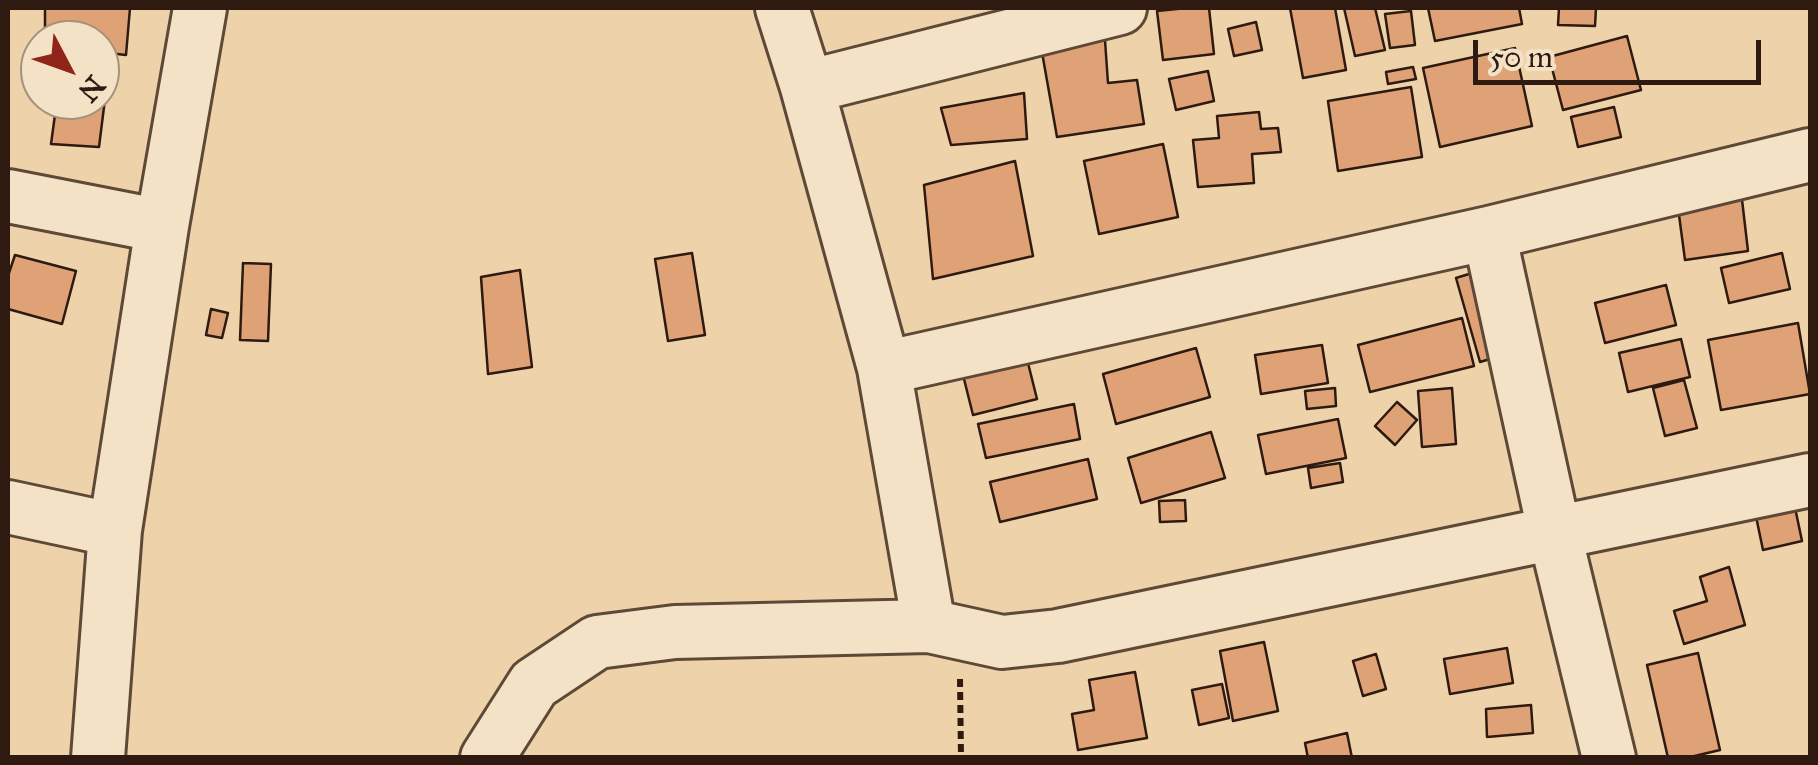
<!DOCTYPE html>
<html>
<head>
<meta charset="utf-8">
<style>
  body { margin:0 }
  #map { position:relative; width:1818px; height:765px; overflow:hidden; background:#eed2a9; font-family:"IM FELL Great Primer",serif }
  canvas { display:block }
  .frame { position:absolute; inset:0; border:10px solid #2e1a11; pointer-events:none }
  .north { position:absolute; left:20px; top:20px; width:100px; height:100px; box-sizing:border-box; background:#f4e2c7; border:2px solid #a5927e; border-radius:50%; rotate:131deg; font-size:28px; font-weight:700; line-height:40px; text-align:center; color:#2e1a11 }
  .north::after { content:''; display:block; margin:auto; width:35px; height:45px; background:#8f2418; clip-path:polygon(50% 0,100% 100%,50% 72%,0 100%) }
  .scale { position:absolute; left:1473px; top:40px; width:288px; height:45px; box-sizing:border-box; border:5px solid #2e1a11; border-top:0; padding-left:12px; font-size:30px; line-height:35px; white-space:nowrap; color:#2e1a11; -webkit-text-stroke:8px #f4e2c7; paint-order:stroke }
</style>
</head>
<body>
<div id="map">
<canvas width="1818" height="765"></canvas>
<div class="frame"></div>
<div class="north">N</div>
<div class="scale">50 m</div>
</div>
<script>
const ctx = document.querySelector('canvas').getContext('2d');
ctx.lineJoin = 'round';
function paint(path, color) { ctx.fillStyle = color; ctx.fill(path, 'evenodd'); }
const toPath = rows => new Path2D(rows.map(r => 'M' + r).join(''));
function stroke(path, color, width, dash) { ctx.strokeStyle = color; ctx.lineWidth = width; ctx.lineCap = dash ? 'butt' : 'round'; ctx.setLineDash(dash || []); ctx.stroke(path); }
const building = toPath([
  [45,8,130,8,126,55,100,52,100,40,45,40,45,8],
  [1187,8,1209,8,1214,54,1163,60,1157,11,1187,8],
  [1290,8,1335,8,1346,70,1303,78,1290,8],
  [1344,8,1375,8,1385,50,1355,56,1344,8],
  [1428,8,1519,8,1522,24,1435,41,1428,8],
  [1559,8,1596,8,1595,26,1558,25,1559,8],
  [1411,11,1415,45,1390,48,1385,14,1411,11],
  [1256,22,1262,50,1234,56,1228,29,1256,22],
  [1104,26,1108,83,1137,80,1144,124,1057,137,1040,41,1104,26],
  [1627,36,1641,90,1563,110,1549,57,1627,36],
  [1515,48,1532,126,1440,147,1423,68,1515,48],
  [1413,67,1416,79,1388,84,1386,72,1413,67],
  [1208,71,1214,101,1176,110,1169,79,1208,71],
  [27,72,40,74,40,95,28,94,27,72],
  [100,73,108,75,99,147,51,144,57,100,100,100,100,73],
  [1411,87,1422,157,1338,171,1328,101,1411,87],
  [1024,93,1027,139,951,145,941,108,1024,93],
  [1614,107,1621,137,1578,147,1571,117,1614,107],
  [1259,112,1261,129,1278,128,1281,152,1252,154,1254,183,1198,187,1193,140,1219,138,1217,116,1259,112],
  [1163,144,1178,217,1099,234,1084,161,1163,144],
  [1015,161,1033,256,933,279,924,185,1015,161],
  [1741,191,1748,251,1685,260,1677,200,1741,191],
  [692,253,705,335,668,341,655,259,692,253],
  [1782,253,1790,289,1729,303,1721,268,1782,253],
  [15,255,76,271,62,324,8,309,8,276,15,255],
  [243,263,271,264,268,341,240,340,243,263],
  [1485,269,1510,353,1480,362,1456,278,1485,269],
  [520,270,532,367,488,374,481,277,520,270],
  [1666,285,1676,325,1605,343,1595,303,1666,285],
  [211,309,228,313,222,338,206,335,211,309],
  [1462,318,1474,366,1370,392,1358,345,1462,318],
  [1798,323,1810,394,1721,410,1708,340,1798,323],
  [1681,339,1690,377,1628,392,1619,353,1681,339],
  [1023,343,1037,399,973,415,959,359,1023,343],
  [1322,345,1328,383,1261,394,1255,355,1322,345],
  [1196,348,1210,397,1116,424,1103,374,1196,348],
  [1684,380,1697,428,1665,436,1653,388,1684,380],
  [1335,388,1336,406,1307,409,1305,391,1335,388],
  [1452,388,1456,444,1422,447,1418,391,1452,388],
  [1397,402,1417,420,1395,445,1375,426,1397,402],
  [1074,404,1080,439,986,458,978,424,1074,404],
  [1338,419,1346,458,1266,474,1258,435,1338,419],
  [1211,432,1225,478,1141,503,1128,458,1211,432],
  [1088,459,1097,499,1000,522,990,482,1088,459],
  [1340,463,1343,482,1311,488,1308,468,1340,463],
  [1793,498,1802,541,1763,550,1754,507,1793,498],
  [1185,500,1186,521,1160,522,1159,501,1185,500],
  [1729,567,1745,625,1684,644,1674,611,1707,601,1700,577,1729,567],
  [1264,642,1278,711,1233,721,1220,651,1264,642],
  [1507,648,1513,683,1450,694,1444,659,1507,648],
  [1698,653,1720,750,1686,758,1668,758,1647,665,1698,653],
  [1376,654,1386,689,1363,696,1353,661,1376,654],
  [1135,672,1147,738,1078,750,1072,714,1094,710,1089,680,1135,672],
  [1222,684,1229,718,1199,725,1192,690,1222,684],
  [1531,705,1533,733,1487,737,1486,709,1531,705],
  [1347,733,1352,758,1308,758,1305,743,1347,733]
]);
paint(building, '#dea276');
stroke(building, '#2e1a11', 2.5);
const minor = toPath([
  [782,8,807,87,884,368,929,626],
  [807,87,1120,8],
  [8,196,162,226],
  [1489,233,1555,535,1609,758],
  [884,368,1489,233,1810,155],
  [8,507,115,530],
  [98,758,115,530,162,226,200,8],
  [487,758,534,684,597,642,675,632,929,626,1002,642,1058,636,1810,480]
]);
stroke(minor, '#5e4837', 58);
stroke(toPath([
  [960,679,961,758]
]), '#2e1a11', 6, [8, 5]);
stroke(minor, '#f4e2c7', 52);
</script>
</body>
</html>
